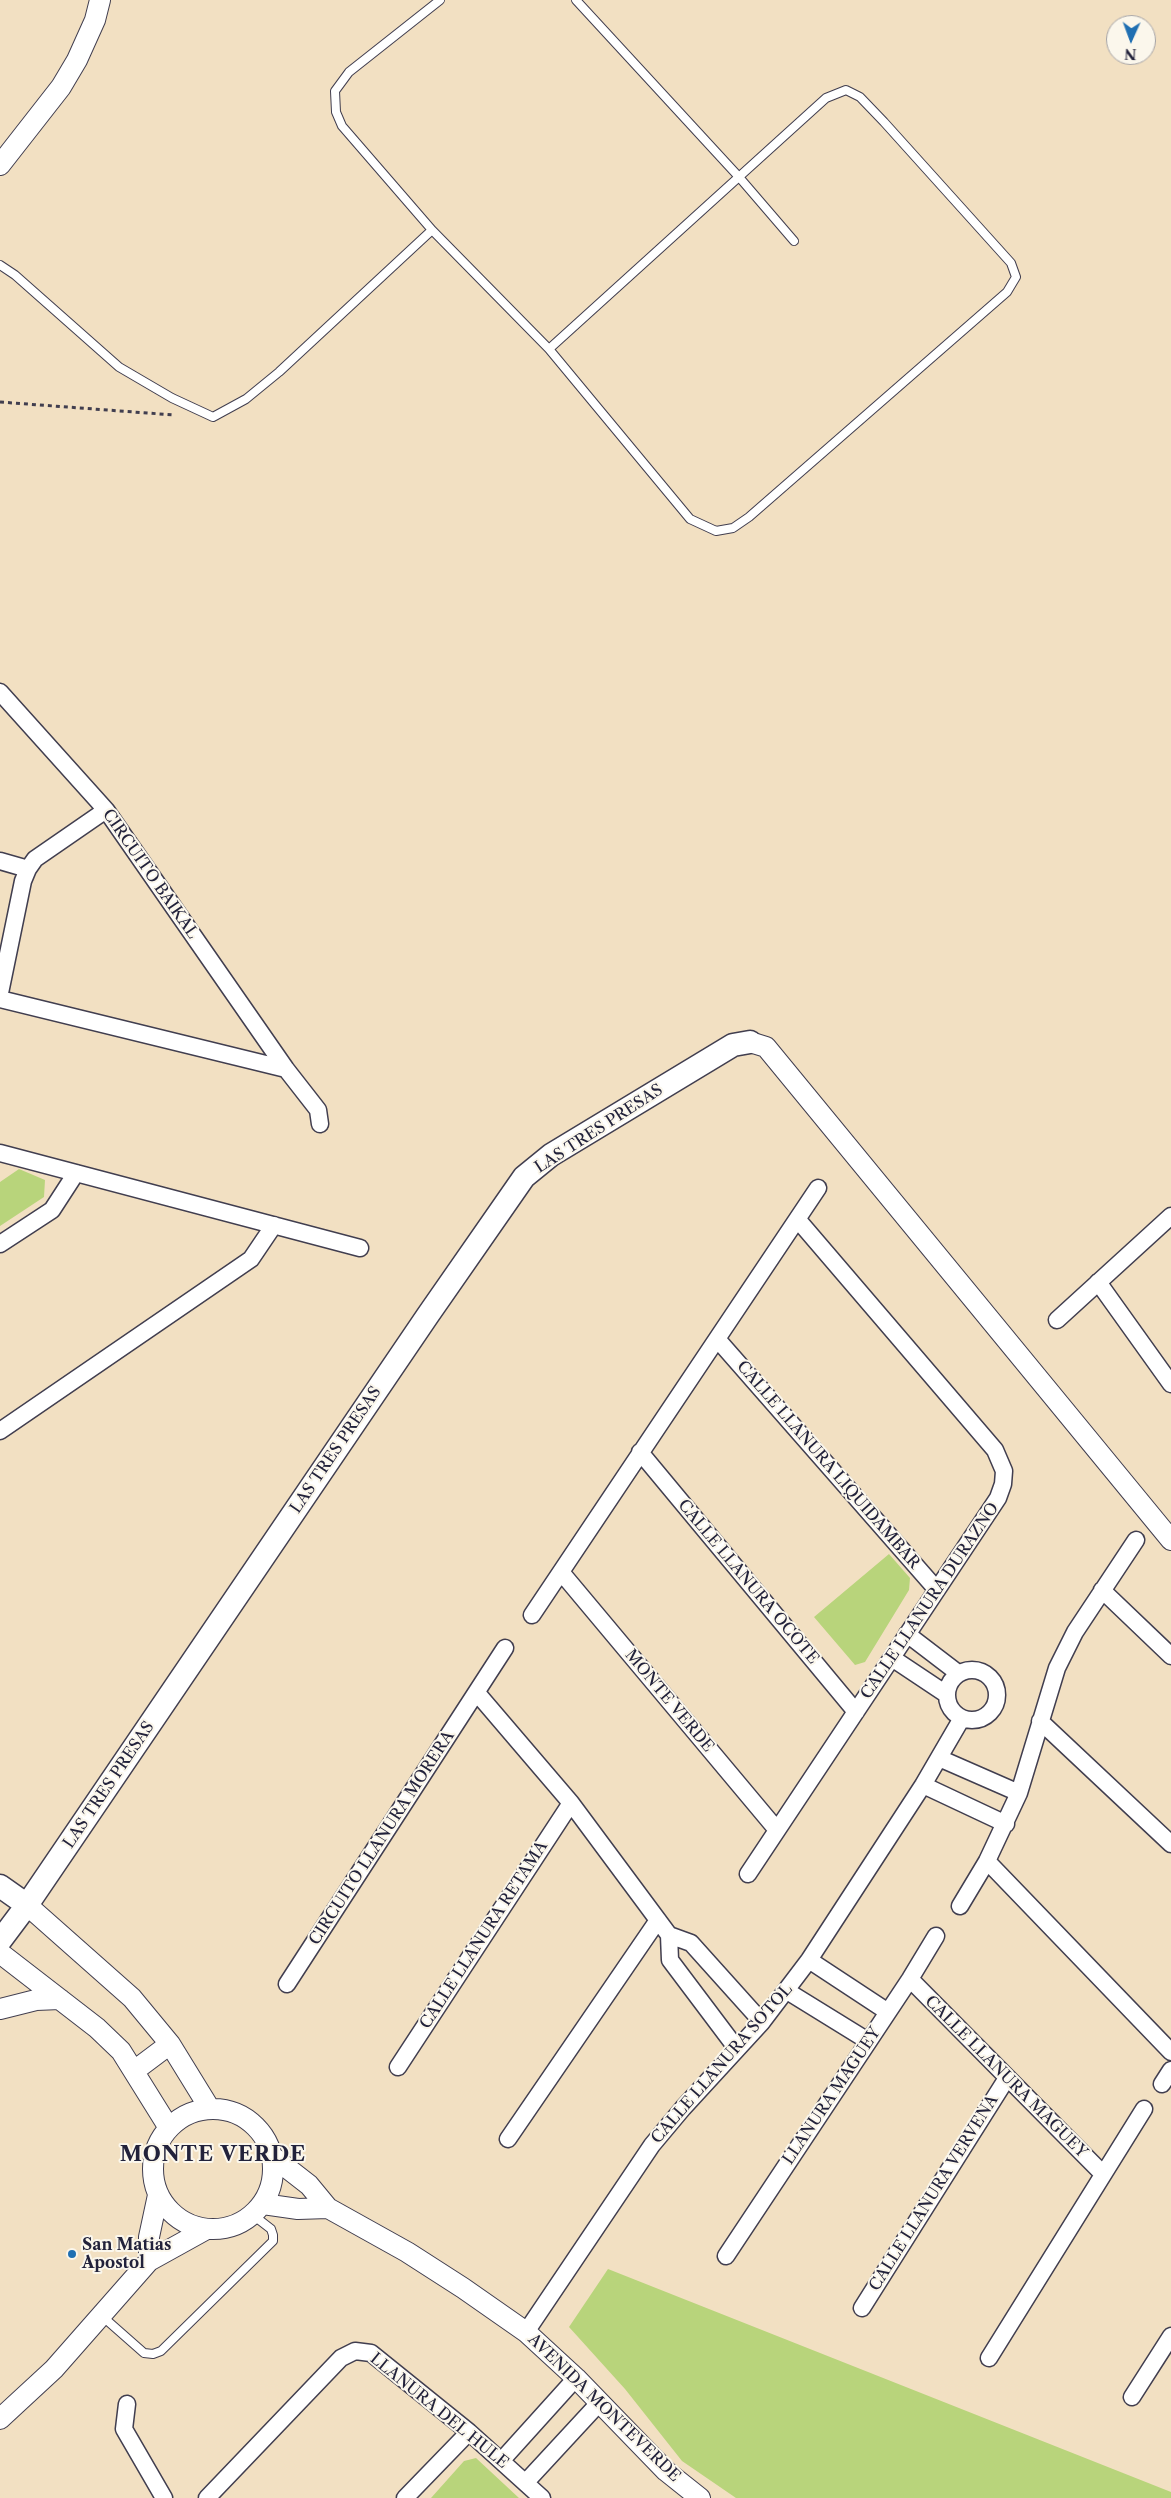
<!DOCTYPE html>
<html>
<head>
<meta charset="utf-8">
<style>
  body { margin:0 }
  #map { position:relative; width:1171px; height:2498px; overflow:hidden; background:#f2e0c2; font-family:"Libre Caslon Text",serif }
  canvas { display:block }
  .north { position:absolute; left:1106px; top:15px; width:50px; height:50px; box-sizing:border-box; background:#fbf7ec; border:1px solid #a4a2a5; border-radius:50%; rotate:182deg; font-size:14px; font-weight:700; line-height:20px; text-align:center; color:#22223b }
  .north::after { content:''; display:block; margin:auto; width:18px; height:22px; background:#1f6fb2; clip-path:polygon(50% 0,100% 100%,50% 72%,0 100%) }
</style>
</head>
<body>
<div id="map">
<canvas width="1171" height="2498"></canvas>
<div class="north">N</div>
</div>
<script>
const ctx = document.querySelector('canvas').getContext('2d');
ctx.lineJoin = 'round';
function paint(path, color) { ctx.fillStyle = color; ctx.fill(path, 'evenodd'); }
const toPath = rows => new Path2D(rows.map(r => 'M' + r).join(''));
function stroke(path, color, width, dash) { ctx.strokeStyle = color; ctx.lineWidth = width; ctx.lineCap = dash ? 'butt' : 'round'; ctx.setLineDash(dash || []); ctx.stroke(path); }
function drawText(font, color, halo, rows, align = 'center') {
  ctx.font = font + ' "Libre Caslon Text",serif'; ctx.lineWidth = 4; ctx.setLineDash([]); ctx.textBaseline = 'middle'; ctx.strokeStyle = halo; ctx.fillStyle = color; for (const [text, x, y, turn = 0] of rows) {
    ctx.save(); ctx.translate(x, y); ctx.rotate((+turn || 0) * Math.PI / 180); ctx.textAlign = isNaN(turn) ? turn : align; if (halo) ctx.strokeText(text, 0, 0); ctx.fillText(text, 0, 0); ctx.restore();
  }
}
paint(toPath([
  [19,1169,45,1180,44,1197,0,1226,0,1182],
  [889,1554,910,1578,909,1590,865,1662,855,1665,814,1617],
  [608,2269,1171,2492,1171,2498,736,2498,682,2461,625,2389,569,2327],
  [476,2458,519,2498,431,2498,464,2461]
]), '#b8d47b');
const service = toPath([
  [576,0,739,177,794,241],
  [432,230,549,349,690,519,716,531,733,528,749,517,1007,292,1016,277,1011,263,884,122,860,97,846,90,826,98,549,349],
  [0,265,15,275,119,367,172,398,213,417,246,399,279,372,432,230,342,126,336,112,335,91,349,72,440,0],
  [102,2316,144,2353,153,2354,161,2351,273,2241,273,2235,271,2229,253,2215]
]);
const minor = toPath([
  [0,692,106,810,286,1069,318,1110,320,1124],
  [0,861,28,869],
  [0,993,23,881,28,869,35,859,106,810],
  [0,999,286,1069],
  [0,1153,360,1248],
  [0,1244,52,1210,76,1173],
  [1098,1282,1171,1384],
  [1057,1320,1171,1216],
  [718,1340,937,1590],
  [0,1431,251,1259,274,1225],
  [640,1452,856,1712],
  [561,1572,777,1830],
  [1102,1590,1171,1656],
  [532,1615,818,1188],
  [907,1634,958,1673],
  [892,1658,946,1694],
  '947 1695a25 25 0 1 1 50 0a25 25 0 1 1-50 0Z',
  [477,1693,571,1803,669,1935,691,1943,762,2022],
  [1040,1721,1171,1844],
  [939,1758,1019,1793],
  [923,1785,1006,1824],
  [987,1861,1171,2052],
  [748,1874,998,1498,1003,1484,1004,1471,995,1450,798,1220],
  [960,1906,987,1861,1019,1793,1057,1668,1075,1632,1136,1540],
  [669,1935,670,1960,737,2049],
  [809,1960,888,2012],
  [910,1979,1103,2174],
  [287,1984,505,1648],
  [787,1991,868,2041],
  [398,2067,571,1803],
  [1162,2084,1171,2070],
  [508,2139,658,1920],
  [726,2256,910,1979,936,1936],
  [862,2308,1007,2078],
  [526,2332,652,2145,683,2108,762,2022,809,1960,923,1785,962,1718],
  [989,2358,1144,2109],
  [1132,2397,1171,2336],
  [127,2404,124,2429,164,2498],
  [502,2460,576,2378],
  [526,2482,600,2402],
  [207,2498,341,2358,355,2351,371,2353,469,2432,542,2498],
  [405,2498,469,2432]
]);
const tertiary = toPath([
  [0,165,61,87,77,60,95,20,100,0],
  [750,1042,766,1047,1171,1540],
  [27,1905,132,1998,170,2044,210,2109],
  [0,1953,97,2028,121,2051,169,2128],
  [0,2009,36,2000,60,1999],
  [134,2071,170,2044],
  '153 2169a60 60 0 1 1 120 0a60 60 0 1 1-120 0Z',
  [273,2157,309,2185,328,2208,407,2252,463,2288,526,2332,576,2378,666,2471,700,2498],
  [263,2204,298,2209,328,2208],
  [149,2261,149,2237,158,2195],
  [0,2419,54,2369,149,2261,205,2230]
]);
const secondary = toPath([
  [0,1886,27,1905],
  [0,1941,27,1905,428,1315,524,1177,551,1155,733,1045,750,1042]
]);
stroke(service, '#413e4f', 10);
stroke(minor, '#413e4f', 19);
stroke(tertiary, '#413e4f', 22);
stroke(secondary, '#413e4f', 25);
stroke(toPath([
  [0,402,174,415]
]), '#413e4f', 3, [4, 4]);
stroke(service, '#fff', 8);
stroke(minor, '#fff', 16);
stroke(tertiary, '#fff', 20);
stroke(secondary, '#fff', 22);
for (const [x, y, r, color] of [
  [72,2254,5,"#1f6fb2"]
]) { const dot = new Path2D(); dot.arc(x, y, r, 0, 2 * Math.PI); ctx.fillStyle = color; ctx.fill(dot); stroke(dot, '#fbf7ec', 2); }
drawText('16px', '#22223b', '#fbf7ec', [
  ["CIRCUITO BAIKAL",150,874,55],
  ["LAS TRES PRESAS",599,1129,-33],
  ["LAS TRES PRESAS",336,1450,-56],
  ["CALLE LLANURA LIQUIDAMBAR",828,1465,49],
  ["CALLE LLANURA OCOTE",748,1582,50],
  ["CALLE LLANURA DURAZNO",930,1601,-56],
  ["MONTE VERDE",669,1701,50],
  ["LAS TRES PRESAS",109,1785,-56],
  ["CIRCUITO LLANURA MORERA",382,1838,-57],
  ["CALLE LLANURA RETAMA",484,1935,-57],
  ["CALLE LLANURA SOTOL",722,2064,-49],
  ["CALLE LLANURA MAGUEY",1006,2077,45],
  ["LLANURA MAGUEY",832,2096,-56],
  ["CALLE LLANURA VERVENA",934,2193,-58],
  ["AVENIDA MONTEVERDE",604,2408,44],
  ["LLANURA DEL HULE",439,2411,39]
]);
drawText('bold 16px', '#22223b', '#fbf7ec', [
  ["San Matias",82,2245],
  ["Apostol",82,2263]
], 'left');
ctx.letterSpacing = '1px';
drawText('bold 21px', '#22223b', '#fbf7ec', [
  ["MONTE VERDE",213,2155]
]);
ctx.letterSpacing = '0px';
</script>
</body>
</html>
